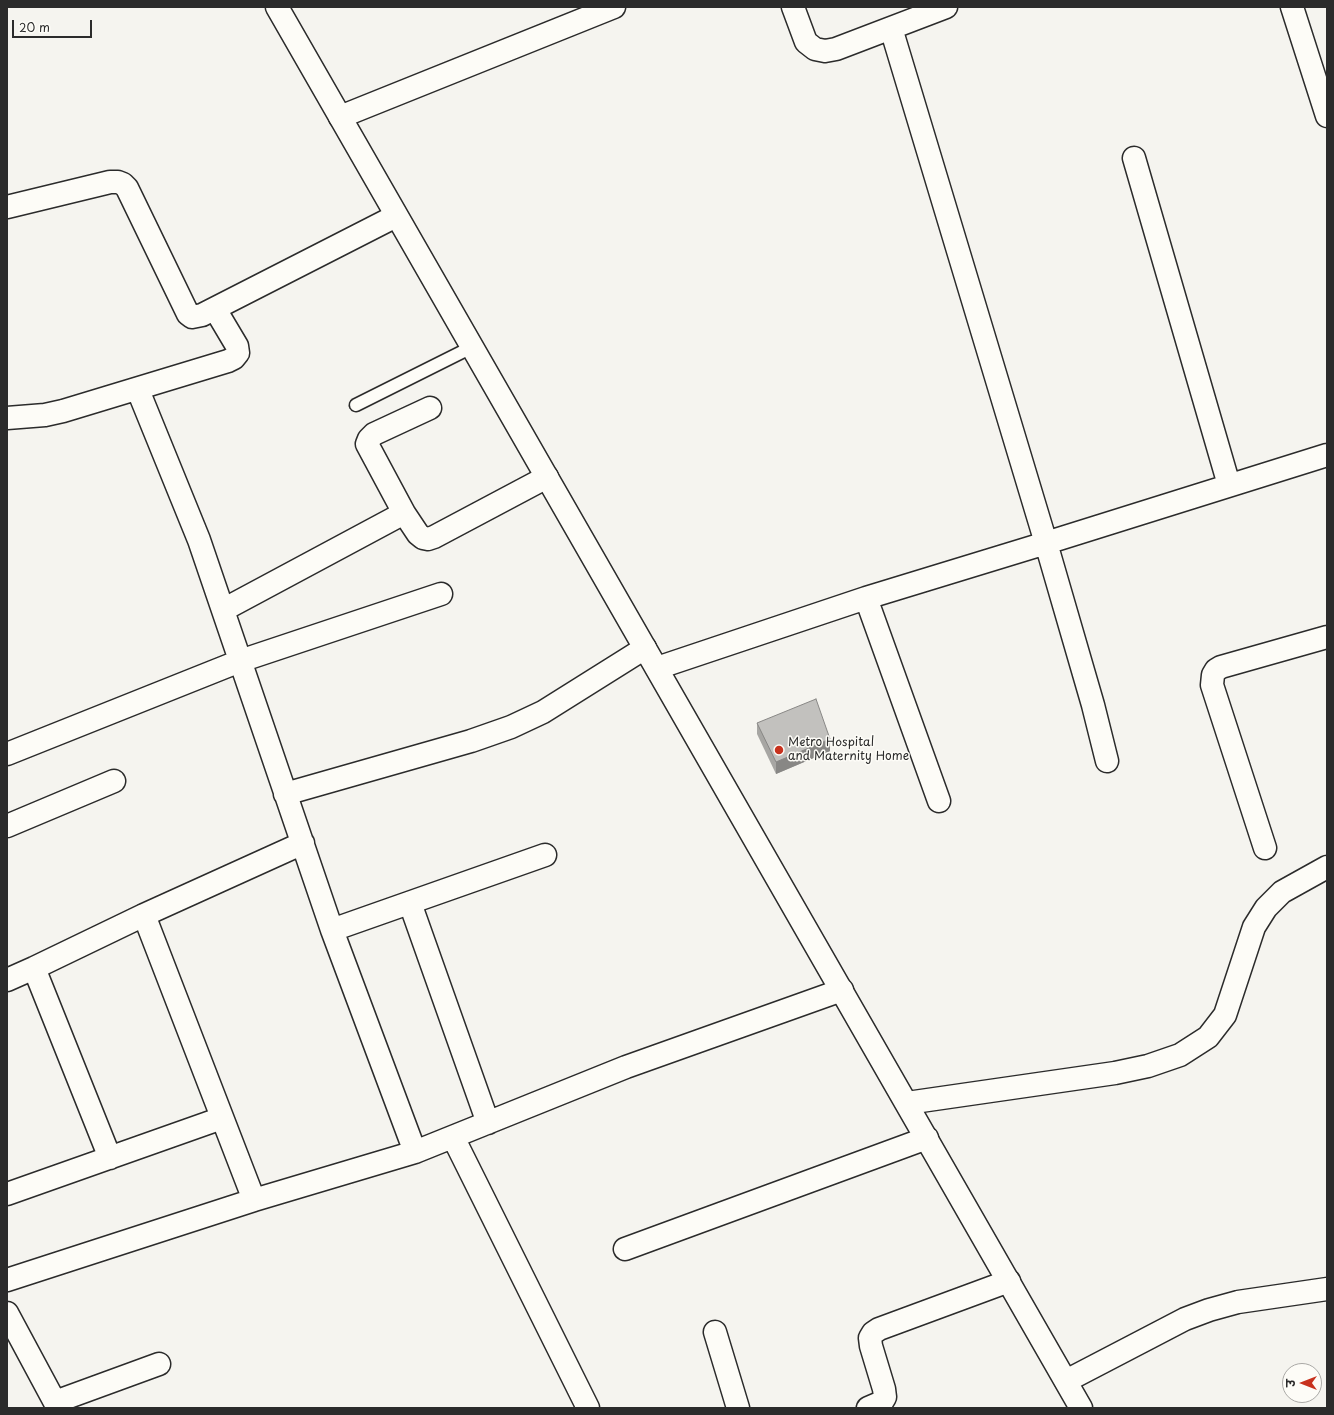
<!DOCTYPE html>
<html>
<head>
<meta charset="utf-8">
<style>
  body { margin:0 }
  #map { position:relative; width:1334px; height:1415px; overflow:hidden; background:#f5f4ef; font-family:"Playpen Sans","Playpen Sans Deva",sans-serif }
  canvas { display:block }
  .frame { position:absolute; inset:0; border:8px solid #2b2b2b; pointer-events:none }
  .north { position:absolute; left:1282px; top:1363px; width:40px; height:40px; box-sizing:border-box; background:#fdfcf7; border:1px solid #a9a8a5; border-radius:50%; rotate:270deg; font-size:11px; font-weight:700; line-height:16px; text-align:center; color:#2b2b2b }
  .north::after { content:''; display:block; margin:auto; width:14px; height:18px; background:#c8321e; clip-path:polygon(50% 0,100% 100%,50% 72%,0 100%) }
  .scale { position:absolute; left:12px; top:20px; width:80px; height:18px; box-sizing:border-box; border:2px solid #2b2b2b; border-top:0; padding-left:5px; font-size:12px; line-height:14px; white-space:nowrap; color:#2b2b2b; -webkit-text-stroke:3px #fdfcf7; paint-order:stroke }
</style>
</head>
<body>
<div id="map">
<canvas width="1334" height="1415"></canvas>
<div class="frame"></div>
<div class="north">उ</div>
<div class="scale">20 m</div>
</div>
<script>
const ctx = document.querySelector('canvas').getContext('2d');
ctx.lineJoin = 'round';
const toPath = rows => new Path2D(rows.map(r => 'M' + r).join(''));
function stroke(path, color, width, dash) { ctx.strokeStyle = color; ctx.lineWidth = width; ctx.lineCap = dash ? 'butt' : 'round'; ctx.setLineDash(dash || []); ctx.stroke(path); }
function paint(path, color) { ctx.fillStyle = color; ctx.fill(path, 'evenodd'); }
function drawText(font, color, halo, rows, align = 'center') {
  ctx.font = font + ' "Playpen Sans",sans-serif'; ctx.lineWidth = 3; ctx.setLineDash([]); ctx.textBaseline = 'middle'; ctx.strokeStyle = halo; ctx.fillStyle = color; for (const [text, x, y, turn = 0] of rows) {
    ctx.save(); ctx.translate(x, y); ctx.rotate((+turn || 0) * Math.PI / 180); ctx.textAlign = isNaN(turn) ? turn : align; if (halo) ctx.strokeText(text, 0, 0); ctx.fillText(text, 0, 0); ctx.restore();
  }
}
const lane = toPath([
  [356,405,472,347]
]);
const street = toPath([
  [793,7,806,42,815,49,825,51,836,49,946,7],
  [1292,7,1327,116],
  [891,28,1046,543,1093,705,1107,761],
  [340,117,614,7],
  [1134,158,1229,485],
  [7,207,110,182,118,182,123,184,127,188,188,314,192,317,202,315,396,216],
  [138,390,199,540,332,930,415,1152],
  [7,418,45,415,63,411,228,361,234,358,238,353,237,346,215,309],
  [404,513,367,444,369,439,374,434,430,408],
  [866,598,939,801],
  [223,610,404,513,418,534,423,538,428,539,434,537,547,477],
  [657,668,866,598,1046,543,1327,455],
  [7,754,240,661,441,594],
  [285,794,471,741,511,727,543,712,645,648],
  [7,826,114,781],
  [1265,848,1212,685,1213,675,1216,670,1221,667,1327,637],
  [410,903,488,1123],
  [144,915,254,1200],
  [332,930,545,855],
  [34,968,110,1158],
  [7,980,34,968,144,915,303,843],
  [907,1103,1115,1073,1148,1066,1180,1055,1208,1037,1225,1015,1254,927,1266,908,1282,892,1327,867],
  [453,1137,588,1408],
  [7,1194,222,1118],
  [625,1249,927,1138],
  [7,1280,254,1200,415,1152,626,1067,842,990],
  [7,1313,58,1408],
  [715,1332,738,1408],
  [1066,1381,1185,1319,1209,1310,1238,1302,1327,1289],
  [55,1402,159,1364],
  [868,1408,882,1402,885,1397,884,1389,871,1346,870,1338,873,1333,879,1329,1009,1281]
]);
const secondary = toPath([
  [277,7,1081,1408]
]);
stroke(lane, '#2b2b2b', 15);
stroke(street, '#2b2b2b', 25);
stroke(secondary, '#2b2b2b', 25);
stroke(lane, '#fdfcf7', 12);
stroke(street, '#fdfcf7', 22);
stroke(secondary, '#fdfcf7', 22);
paint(toPath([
  [757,723,830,751,776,774,757,734]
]), '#a7a6a3');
paint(toPath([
  [830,739,830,751,776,774,776,762]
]), '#888785');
const building = toPath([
  [816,699,830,739,776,762,757,723,816,699]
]);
paint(building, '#c2c1be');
stroke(building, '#888785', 1);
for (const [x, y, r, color] of [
  [779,750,5,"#c8321e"]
]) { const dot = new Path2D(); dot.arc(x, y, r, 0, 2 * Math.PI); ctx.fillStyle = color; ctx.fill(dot); stroke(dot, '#fdfcf7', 1.5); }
drawText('12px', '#2b2b2b', '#fdfcf7', [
  ["Metro Hospital",788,743],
  ["and Maternity Home",788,757]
], 'left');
</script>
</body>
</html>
